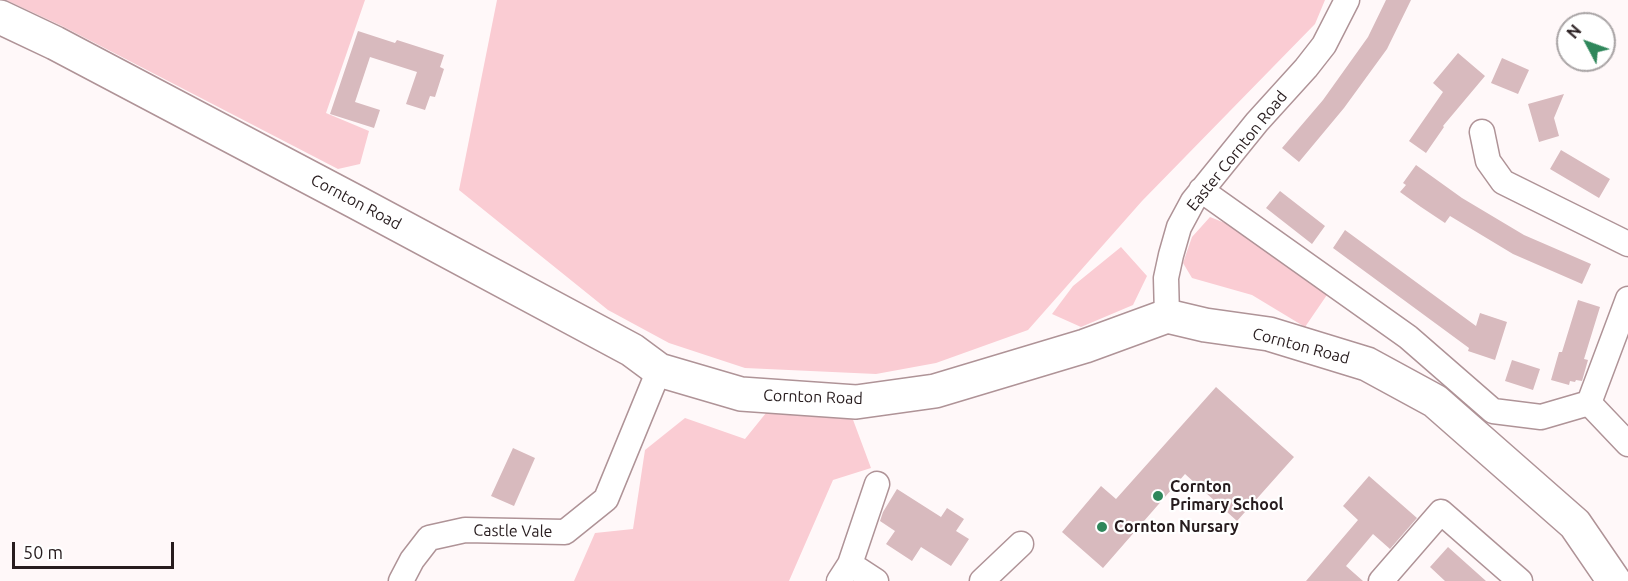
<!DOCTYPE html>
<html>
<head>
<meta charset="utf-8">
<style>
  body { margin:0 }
  #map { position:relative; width:1628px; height:581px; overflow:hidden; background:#fff8f9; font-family:Ubuntu,sans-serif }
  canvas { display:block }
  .north { position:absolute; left:1556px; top:12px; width:60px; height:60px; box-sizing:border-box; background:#fff; border:2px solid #a9a4a5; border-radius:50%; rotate:311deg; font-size:16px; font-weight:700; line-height:24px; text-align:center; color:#271c1e }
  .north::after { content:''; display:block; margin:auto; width:21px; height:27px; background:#2f875b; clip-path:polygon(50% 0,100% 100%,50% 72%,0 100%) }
  .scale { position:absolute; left:12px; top:542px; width:162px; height:27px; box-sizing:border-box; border:3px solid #271c1e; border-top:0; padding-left:8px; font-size:18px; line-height:21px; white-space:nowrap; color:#271c1e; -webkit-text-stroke:4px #fff; paint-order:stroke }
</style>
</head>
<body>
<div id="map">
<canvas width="1628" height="581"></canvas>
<div class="north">N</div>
<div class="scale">50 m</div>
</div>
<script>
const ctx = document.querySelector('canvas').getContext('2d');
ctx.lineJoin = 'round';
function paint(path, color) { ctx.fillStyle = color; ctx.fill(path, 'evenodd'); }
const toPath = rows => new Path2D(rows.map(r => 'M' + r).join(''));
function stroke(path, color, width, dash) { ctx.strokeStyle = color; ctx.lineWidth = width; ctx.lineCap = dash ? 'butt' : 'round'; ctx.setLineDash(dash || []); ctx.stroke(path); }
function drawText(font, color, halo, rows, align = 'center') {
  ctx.font = font + ' Ubuntu,sans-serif'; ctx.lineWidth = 4.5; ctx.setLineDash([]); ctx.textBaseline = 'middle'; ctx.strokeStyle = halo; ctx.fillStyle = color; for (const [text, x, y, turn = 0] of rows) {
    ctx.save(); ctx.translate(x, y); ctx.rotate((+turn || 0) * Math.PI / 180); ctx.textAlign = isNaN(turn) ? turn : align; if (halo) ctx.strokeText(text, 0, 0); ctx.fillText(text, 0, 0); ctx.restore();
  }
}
paint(toPath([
  [6,0,365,0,326,113,369,131,360,164,338,169,62,26],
  [497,0,1325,0,1315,24,1142,201,1028,330,936,363,876,374,745,368,669,343,608,310,459,190],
  [1210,217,1240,229,1331,289,1305,327,1252,295,1192,278,1183,263,1192,237],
  [1121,247,1147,276,1133,305,1081,327,1052,314,1073,286],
  [766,413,852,417,871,468,833,480,789,581,574,581,595,533,633,529,645,450,685,418,745,439]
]), '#faccd3');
paint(toPath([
  [1386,0,1411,0,1387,49,1344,108,1299,162,1282,148,1323,100,1368,37],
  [358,31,395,43,397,40,444,55,440,67,444,69,435,97,430,96,425,110,406,104,417,72,370,57,355,102,380,110,374,128,330,114],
  [1458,53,1485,76,1443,126,1444,127,1426,153,1409,141,1443,92,1433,83],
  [1502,58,1529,70,1518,94,1491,83],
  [1564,94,1554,118,1559,136,1539,142,1528,104],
  [1561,150,1610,179,1599,198,1550,169],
  [1416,165,1462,198,1524,235,1591,264,1582,284,1513,254,1450,216,1445,223,1421,207,1400,192,1406,185,1403,183],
  [1280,191,1325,226,1312,244,1266,208],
  [1345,230,1476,326,1480,313,1507,322,1495,360,1468,351,1469,348,1333,248],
  [1578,300,1600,307,1584,359,1588,360,1582,381,1576,380,1575,382,1570,381,1569,385,1551,380,1559,352,1562,352],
  [1512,360,1540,369,1533,390,1505,381],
  [1216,387,1294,457,1237,521,1185,474,1103,568,1062,532,1101,486,1116,499],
  [513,448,535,458,514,506,491,496],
  [1369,476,1417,518,1390,549,1373,534,1346,566,1363,581,1306,581,1358,520,1343,506],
  [897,489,941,517,947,508,964,519,956,531,969,539,951,566,921,547,912,561,886,544,895,531,880,521,883,512],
  [1448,547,1486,581,1445,581,1430,567]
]), '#d8babe');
const minor = toPath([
  [1482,132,1488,161,1503,182,1628,244],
  [1201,190,1408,337,1493,411,1541,417,1589,403],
  [1628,299,1589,403,1628,444],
  [1167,316,1166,278,1171,255,1179,227,1193,201,1257,122,1306,68,1324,45,1347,0],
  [850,564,876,581],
  [401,581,412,560,429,538,465,530,565,532,606,499,659,370],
  [839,581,850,564,877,484],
  [982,581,1021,544],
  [1381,581,1441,512,1520,581]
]);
const secondary = toPath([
  [0,17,55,43,356,202,632,350,659,370,741,394,856,402,935,391,1085,346,1167,316,1205,325,1269,334,1367,364,1435,401,1575,524,1614,581]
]);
stroke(minor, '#af9397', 27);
stroke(secondary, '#af9397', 36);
stroke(minor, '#fff', 24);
stroke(secondary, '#fff', 33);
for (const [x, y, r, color] of [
  [1158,496,6,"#2f875b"],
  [1102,527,6,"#2f875b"]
]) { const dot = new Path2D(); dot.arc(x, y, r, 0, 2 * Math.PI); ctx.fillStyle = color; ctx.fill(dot); stroke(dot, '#fff', 2); }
drawText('16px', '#271c1e', '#fff', [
  ["Easter Cornton Road",1237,151,-51],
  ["Cornton Road",356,202,28],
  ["Cornton Road",1301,346,15],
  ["Cornton Road",813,397,2],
  ["Castle Vale",513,531,1]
]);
drawText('bold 16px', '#271c1e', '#fff', [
  ["Cornton",1170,487],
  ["Primary School",1170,505],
  ["Cornton Nursary",1114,527]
], 'left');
</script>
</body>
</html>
